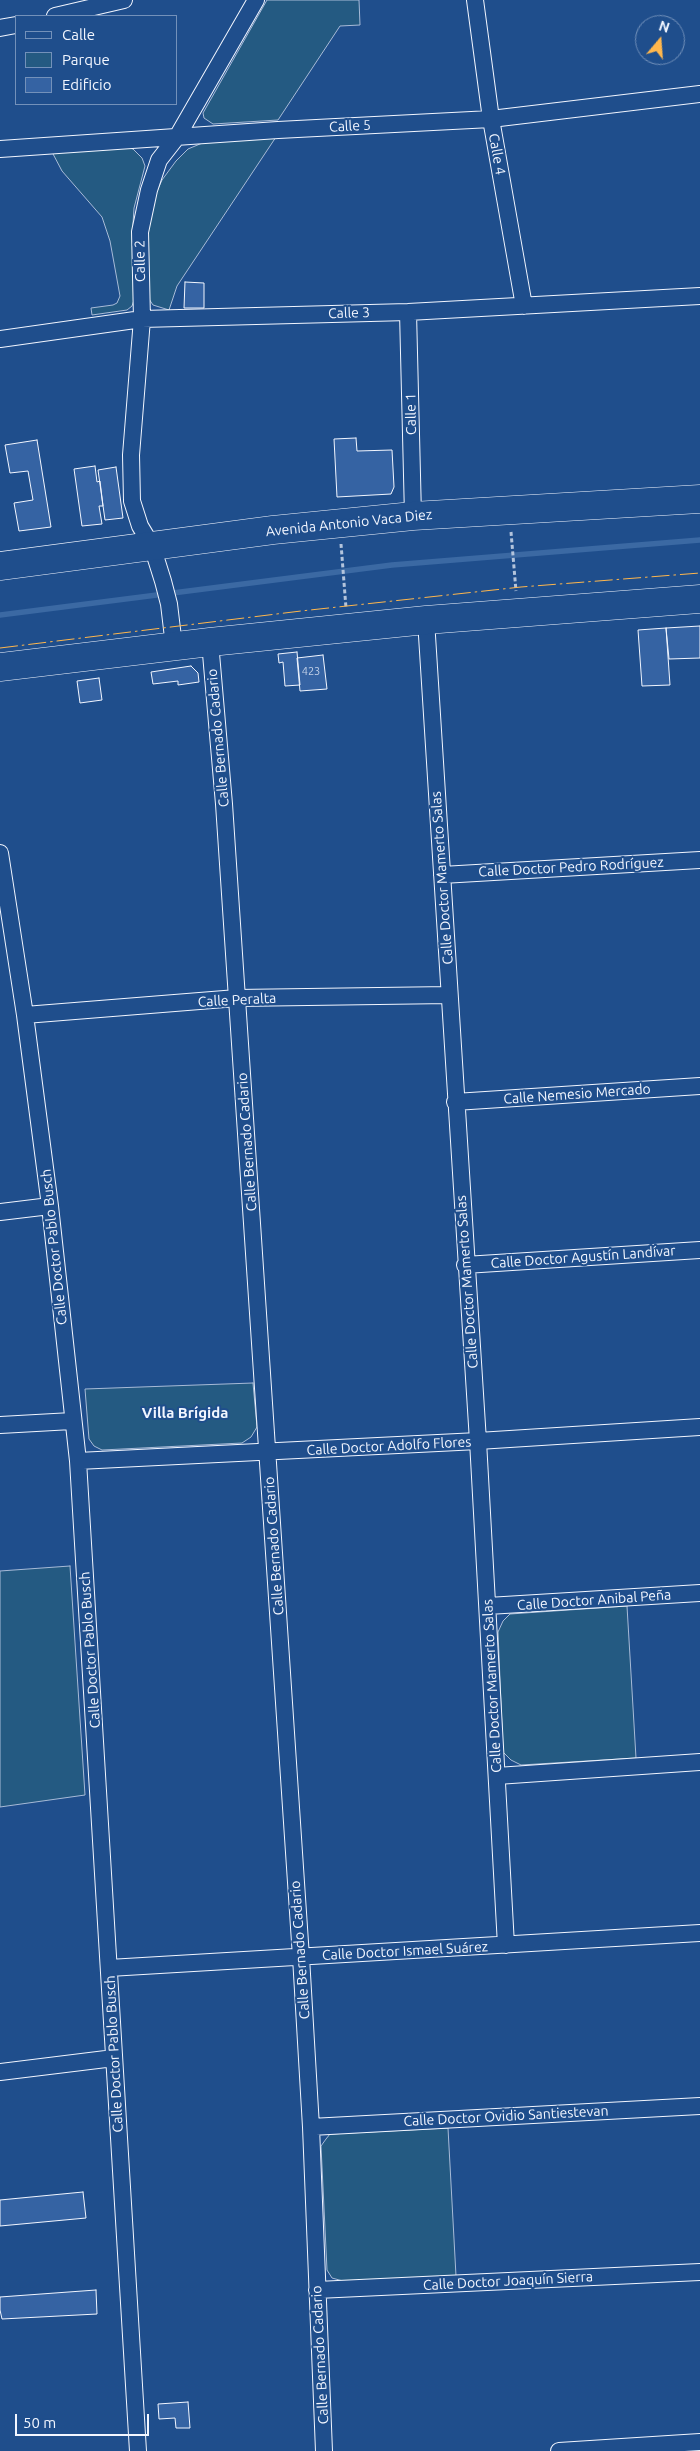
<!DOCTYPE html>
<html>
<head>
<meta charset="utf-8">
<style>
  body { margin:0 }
  #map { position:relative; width:700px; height:2451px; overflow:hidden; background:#1f4e8c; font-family:Ubuntu,sans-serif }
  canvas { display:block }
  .legend { position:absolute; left:15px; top:15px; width:162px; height:90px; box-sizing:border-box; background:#1f4e8c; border:1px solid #7391ba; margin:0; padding:6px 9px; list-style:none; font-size:15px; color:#f2f6ff }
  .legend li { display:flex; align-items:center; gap:10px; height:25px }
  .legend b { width:25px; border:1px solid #7391ba }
  .north { position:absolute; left:635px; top:15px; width:50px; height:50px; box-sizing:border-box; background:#1f4e8c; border:1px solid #7391ba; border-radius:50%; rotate:18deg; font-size:14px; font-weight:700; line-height:20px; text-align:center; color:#f2f6ff }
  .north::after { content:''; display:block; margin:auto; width:18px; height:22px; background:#ffb74d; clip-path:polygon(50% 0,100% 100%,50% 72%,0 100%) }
  .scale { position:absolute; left:15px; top:2414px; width:134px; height:22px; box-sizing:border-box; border:2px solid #f2f6ff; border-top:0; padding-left:6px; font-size:15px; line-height:18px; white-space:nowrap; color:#f2f6ff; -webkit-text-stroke:4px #1f4e8c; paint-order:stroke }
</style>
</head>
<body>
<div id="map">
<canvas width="700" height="2451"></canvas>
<ul class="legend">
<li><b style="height:6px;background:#1f4e8c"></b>Calle</li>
<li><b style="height:14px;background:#245a82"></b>Parque</li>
<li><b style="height:14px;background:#3563a3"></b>Edificio</li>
</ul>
<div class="north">N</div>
<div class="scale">50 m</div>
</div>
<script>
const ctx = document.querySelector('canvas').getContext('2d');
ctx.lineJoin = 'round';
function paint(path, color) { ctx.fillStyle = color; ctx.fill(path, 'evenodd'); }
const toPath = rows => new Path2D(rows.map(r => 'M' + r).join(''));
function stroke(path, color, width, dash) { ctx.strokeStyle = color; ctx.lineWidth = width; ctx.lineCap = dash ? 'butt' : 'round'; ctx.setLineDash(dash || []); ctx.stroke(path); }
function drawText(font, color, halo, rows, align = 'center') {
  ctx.font = font + ' Ubuntu,sans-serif'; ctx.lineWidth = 4; ctx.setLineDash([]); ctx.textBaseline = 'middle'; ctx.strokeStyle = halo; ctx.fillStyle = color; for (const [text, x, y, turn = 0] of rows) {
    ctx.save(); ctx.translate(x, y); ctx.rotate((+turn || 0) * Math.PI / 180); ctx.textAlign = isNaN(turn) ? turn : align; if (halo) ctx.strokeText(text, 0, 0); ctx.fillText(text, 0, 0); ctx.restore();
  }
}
const green = toPath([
  [267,0,359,0,360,25,340,26,278,120,213,124,204,118,203,113,267,0],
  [276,137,177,286,169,310,153,305,149,299,146,248,151,205,162,180,176,161,188,149,207,141,276,137],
  [126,147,133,149,142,158,145,166,134,208,133,224,134,300,132,306,127,310,92,315,91,308,113,305,117,303,120,296,110,241,102,217,62,171,52,152,126,147],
  [253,1383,257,1427,251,1437,242,1443,102,1450,94,1446,89,1439,85,1389,253,1383],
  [70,1566,85,1795,0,1807,0,1571,70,1566],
  [627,1606,636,1758,521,1765,511,1760,503,1752,498,1632,503,1621,510,1614,627,1606],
  [448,2128,456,2276,343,2281,332,2278,327,2270,321,2146,326,2139,330,2134,448,2128]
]);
paint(green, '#245a82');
stroke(green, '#a8bbd7', 1);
stroke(toPath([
  [0,615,392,565,700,540]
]), '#3b69a3', 5.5);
const building = toPath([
  [185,282,204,283,204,308,184,308,185,282],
  [356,438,357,451,392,450,394,487,391,494,337,497,334,439,356,438],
  [37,440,51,527,19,531,14,503,33,500,28,471,10,473,5,445,37,440],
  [95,466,97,482,100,481,103,506,99,506,102,524,82,526,74,469,95,466],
  [116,467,123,518,105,520,98,470,116,467],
  [700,626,700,658,669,659,666,628,700,626],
  [666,628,670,685,642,686,638,630,666,628],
  [297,652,300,685,285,686,283,662,279,663,278,654,297,652],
  [323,655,327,689,300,691,297,658,323,655],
  [191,666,198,673,199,682,178,685,178,681,153,684,151,672,191,666],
  [99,678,102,700,80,703,77,681,99,678],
  [83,2192,86,2218,0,2226,0,2200,83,2192],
  [96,2290,97,2314,2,2319,0,2310,0,2297,96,2290],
  [188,2402,190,2428,176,2428,175,2418,159,2419,158,2404,188,2402]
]);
paint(building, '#3563a3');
stroke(building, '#f2f6ff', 1);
const street = toPath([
  [475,0,491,119,524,306],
  [55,16,124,0],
  [0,28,16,25],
  [0,149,278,130,491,119,700,94],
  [408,312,413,516],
  [0,339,142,319,408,312,700,296],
  [426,620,478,1441,506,1945],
  [210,642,224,804,301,1957,311,2127,324,2451],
  [174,646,169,604,163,581,152,546,140,526,132,501,131,455,142,319,140,232,149,190,159,160,177,137,256,0],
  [0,853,25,1015,50,1206,78,1461,138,2451],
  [442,875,700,860],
  [25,1015,237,998,449,995],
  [455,1102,700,1086],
  [0,1212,50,1206],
  [465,1265,700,1250],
  [0,1425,72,1421],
  [78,1461,478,1441,700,1427],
  [488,1606,700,1593],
  [497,1776,700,1762],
  [109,1968,700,1933],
  [0,2072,114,2058],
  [311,2127,700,2106],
  [317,2290,700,2272],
  [559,2451,700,2442]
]);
const highway = toPath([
  [0,566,273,530,413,516,700,499],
  [0,667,210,642,426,620,700,599]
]);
stroke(street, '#f2f6ff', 18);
stroke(highway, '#f2f6ff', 29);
stroke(toPath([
  [511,532,516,591],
  [341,544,346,608]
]), '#b3c4dc', 3, [4, 2.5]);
stroke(street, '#1f4e8c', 16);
stroke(highway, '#1f4e8c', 28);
stroke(toPath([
  [0,648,301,611,521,587,700,573]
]), '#ffb74d', 1, [18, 4, 2.5, 4]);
drawText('11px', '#c3d1e8', null, [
  ["423",311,671]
]);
drawText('14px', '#f2f6ff', '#1f4e8c', [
  ["Calle 5",350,126,-3],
  ["Calle 4",497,154,80],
  ["Calle 2",140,261,-91],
  ["Calle 3",349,313,-2],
  ["Calle 1",411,414,-91],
  ["Avenida Antonio Vaca Diez",349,523,-6],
  ["Calle Bernado Cadario",218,738,-95],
  ["Calle Doctor Pedro Rodríguez",571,867,-3],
  ["Calle Doctor Mamerto Salas",442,878,-94],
  ["Calle Peralta",237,1000,-3],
  ["Calle Nemesio Mercado",577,1094,-4],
  ["Calle Bernado Cadario",247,1142,-94],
  ["Calle Doctor Pablo Busch",54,1247,-96],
  ["Calle Doctor Agustín Landívar",583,1257,-4],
  ["Calle Doctor Mamerto Salas",467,1282,-94],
  ["Calle Doctor Adolfo Flores",389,1446,-3],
  ["Calle Bernado Cadario",274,1546,-94],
  ["Calle Doctor Anibal Peña",594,1600,-4],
  ["Calle Doctor Pablo Busch",90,1650,-94],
  ["Calle Doctor Mamerto Salas",492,1686,-93],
  ["Calle Bernado Cadario",300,1950,-94],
  ["Calle Doctor Ismael Suárez",405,1951,-3],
  ["Calle Doctor Pablo Busch",114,2054,-93],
  ["Calle Doctor Ovidio Santiestevan",506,2116,-3],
  ["Calle Doctor Joaquín Sierra",508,2281,-3],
  ["Calle Bernado Cadario",320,2355,-93]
]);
drawText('bold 15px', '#f2f6ff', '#1f4e8c', [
  ["Villa Brígida",185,1413]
]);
</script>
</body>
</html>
